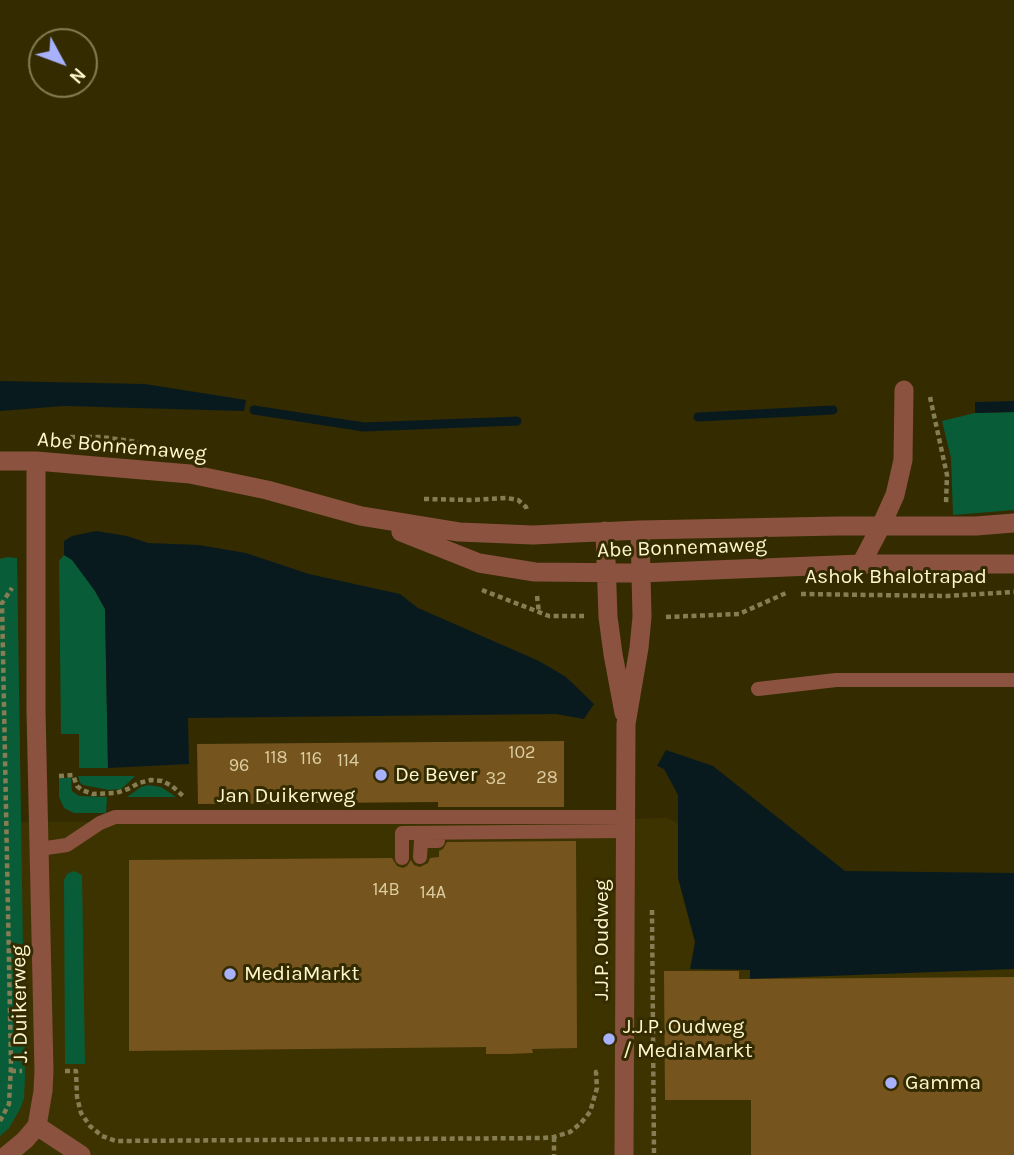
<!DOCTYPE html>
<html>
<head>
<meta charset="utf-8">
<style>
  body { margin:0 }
  #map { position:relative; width:1014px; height:1155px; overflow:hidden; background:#342c00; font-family:Karla,sans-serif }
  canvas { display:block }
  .north { position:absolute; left:28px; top:28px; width:70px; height:70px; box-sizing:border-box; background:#342c00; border:2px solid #857d52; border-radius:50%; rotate:131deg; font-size:19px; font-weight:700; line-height:28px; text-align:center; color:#fef6ce }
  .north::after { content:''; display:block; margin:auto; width:24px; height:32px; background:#a7b1fc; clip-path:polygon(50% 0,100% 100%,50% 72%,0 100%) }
</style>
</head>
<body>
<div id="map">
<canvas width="1014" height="1155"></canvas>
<div class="north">N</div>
</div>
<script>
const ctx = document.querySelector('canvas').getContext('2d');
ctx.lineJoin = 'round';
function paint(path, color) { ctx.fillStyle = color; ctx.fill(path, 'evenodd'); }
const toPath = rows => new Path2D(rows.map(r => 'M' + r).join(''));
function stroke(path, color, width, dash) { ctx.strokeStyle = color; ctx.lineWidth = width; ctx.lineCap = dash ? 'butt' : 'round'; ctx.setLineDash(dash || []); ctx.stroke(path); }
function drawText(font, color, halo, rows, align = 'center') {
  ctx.font = font + ' Karla,sans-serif'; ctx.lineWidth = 6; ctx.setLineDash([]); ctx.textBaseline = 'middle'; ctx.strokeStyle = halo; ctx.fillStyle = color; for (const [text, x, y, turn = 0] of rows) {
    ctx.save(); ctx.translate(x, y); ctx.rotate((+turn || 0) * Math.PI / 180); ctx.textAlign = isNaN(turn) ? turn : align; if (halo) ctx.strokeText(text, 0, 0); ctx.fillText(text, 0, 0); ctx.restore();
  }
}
paint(toPath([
  [0,558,17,558,21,822,603,820,667,818,811,889,1014,894,1014,1155,0,1155]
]), '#3d3300');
paint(toPath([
  [1014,412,1014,510,953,515,951,458,942,421,975,413],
  [64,555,72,559,95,591,105,609,108,768,79,768,79,734,61,734,59,561],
  [7,557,17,558,25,1078,24,1098,20,1109,9,1128,0,1136,0,559],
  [78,776,135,776,128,783,121,789,109,790,83,785,80,783],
  [59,778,71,778,72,791,79,796,107,797,106,813,74,813,64,808,59,797],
  [148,785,161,787,176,797,127,797,141,787],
  [74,871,82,875,85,1064,65,1064,64,880,67,874]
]), '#095c38');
paint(toPath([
  [0,381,145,384,246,400,244,411,64,406,0,411],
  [1014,401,1014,412,975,413,975,402],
  [96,531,127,536,148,543,199,545,246,553,309,574,400,594,418,608,539,661,566,677,594,704,584,719,556,714,188,718,189,764,108,768,105,609,95,591,72,560,64,555,64,541,72,536],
  [666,750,713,766,845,871,1014,873,1014,969,750,979,750,970,690,969,695,942,678,878,678,795,664,769,657,766]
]), '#091a1e');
stroke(toPath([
  [254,410,364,427,517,421],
  [698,417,833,410]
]), '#091a1e', 9);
paint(toPath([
  [564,741,564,807,438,807,438,802,198,804,197,744],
  [576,841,577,1048,532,1049,533,1053,508,1054,486,1054,486,1047,129,1051,129,860,392,858,397,866,403,868,407,866,411,860,414,865,420,867,428,863,430,858,439,857,439,851,443,849,447,842],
  [664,971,739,971,739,979,1014,977,1014,1155,751,1155,751,1100,665,1100]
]), '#75551d');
stroke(toPath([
  [930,397,947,475,946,504],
  [70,437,101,437,138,442],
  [424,499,471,500,507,498,518,500,526,507,527,511],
  [482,590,549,616,584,616],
  [801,594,947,596,1014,592],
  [537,596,539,613],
  [666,617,739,614,786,593],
  [59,776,73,775,77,786,82,790,93,794,116,793,128,789,139,783,151,780,162,781,172,786,183,796],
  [652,910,654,1155],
  [11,1071,22,1071],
  [65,1071,76,1071,77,1097,81,1113,90,1126,102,1136,116,1141,543,1138,554,1137,570,1132,581,1123,590,1112,597,1088,596,1072,600,1072],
  [0,1121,9,1104,11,1065,2,603,12,588],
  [554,1137,554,1155]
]), '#857d53', 4.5, [5, 3.5]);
stroke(toPath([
  [758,689,836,680,1014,680],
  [39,849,67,845,100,823,115,817,625,817],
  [420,857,421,841,438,841],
  [402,858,402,833,625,831]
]), '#8b5240', 14);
stroke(toPath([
  [0,461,36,461,190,474,267,490,361,516,459,532,533,535,640,530,838,526,976,526,1014,523],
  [605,531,608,617,613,654,624,713],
  [401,532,479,563,535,572,640,573,861,564,1014,564],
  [861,564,881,526,895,495,903,460,904,390],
  [37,1126,81,1155],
  [7,1155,25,1140,37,1126,43,1091,44,1071,36,711,36,461],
  [624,1155,626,724,639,648,642,617,640,530]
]), '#8b5240', 19);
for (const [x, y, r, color] of [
  [381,775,7,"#a7b1fc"],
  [230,974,7,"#a7b1fc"],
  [609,1039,7,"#a7b1fc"],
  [891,1083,7,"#a7b1fc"]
]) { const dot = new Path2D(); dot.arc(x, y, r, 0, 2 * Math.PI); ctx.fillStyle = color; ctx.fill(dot); stroke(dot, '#342c00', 2.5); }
drawText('18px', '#dccea2', null, [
  ["102",522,753],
  ["118",276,758],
  ["116",311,759],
  ["114",348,761],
  ["96",239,766],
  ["28",547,778],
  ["32",496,779],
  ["14B",386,890],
  ["14A",433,893]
]);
drawText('21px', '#fef6ce', '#342c00', [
  ["Abe Bonnemaweg",122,447,5],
  ["Abe Bonnemaweg",682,548,-2],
  ["Ashok Bhalotrapad",896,577],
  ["Jan Duikerweg",286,796],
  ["J.J.P. Oudweg",602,940,-90],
  ["J. Duikerweg",20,1004,-91]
]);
drawText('21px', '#fef6ce', '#342c00', [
  ["De Bever",395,775],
  ["MediaMarkt",244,974],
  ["J.J.P. Oudweg",623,1027],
  ["/ MediaMarkt",623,1051],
  ["Gamma",905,1083]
], 'left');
</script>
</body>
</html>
